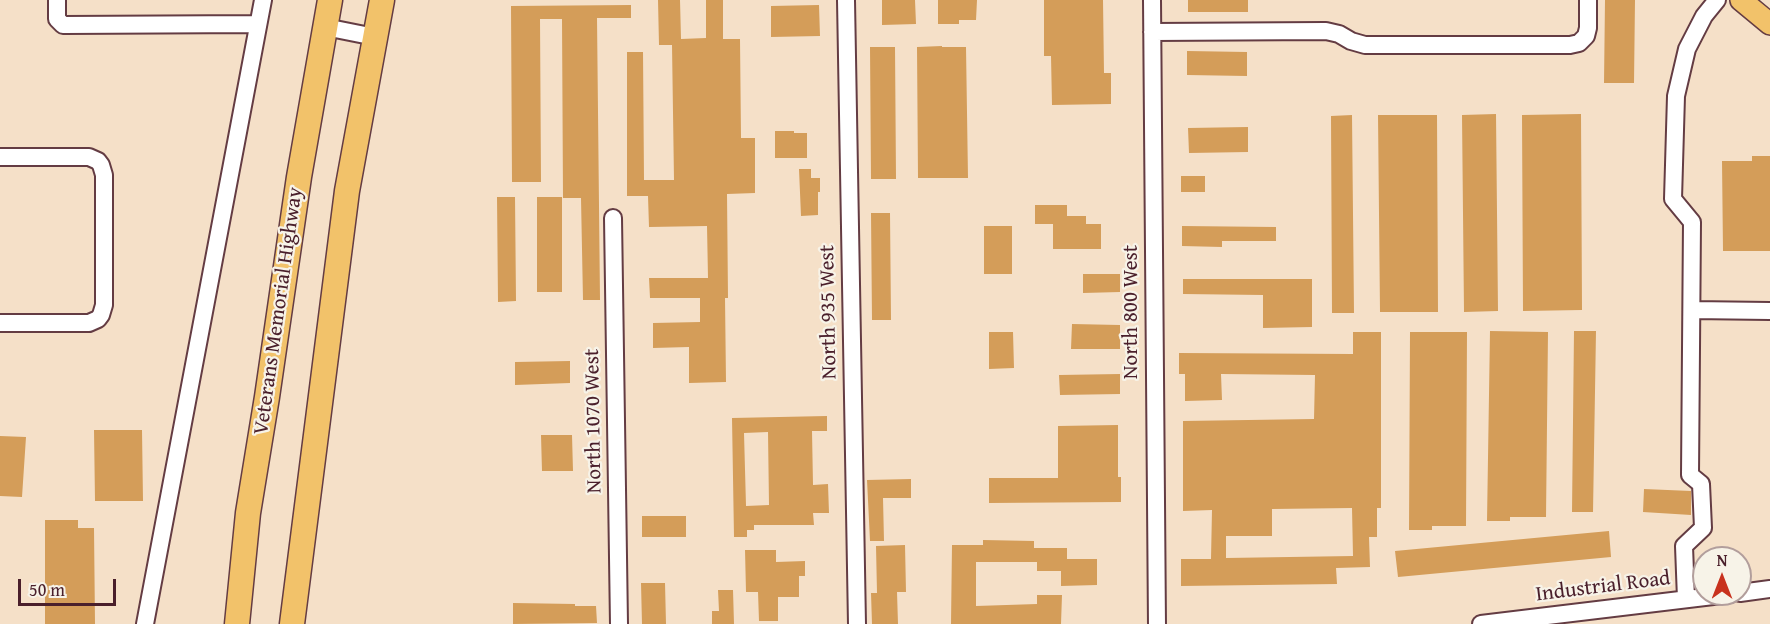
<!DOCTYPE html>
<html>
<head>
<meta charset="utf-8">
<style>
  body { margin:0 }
  #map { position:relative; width:1770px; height:624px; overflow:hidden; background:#f5e0c8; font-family:"Gentium Book Plus",serif }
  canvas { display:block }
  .north { position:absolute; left:1692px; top:546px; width:60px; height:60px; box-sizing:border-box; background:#f7f3e8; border:2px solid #b29e9c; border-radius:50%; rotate:0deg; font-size:16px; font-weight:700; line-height:24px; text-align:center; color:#4a1f2b }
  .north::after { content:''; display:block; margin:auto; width:21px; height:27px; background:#c8321e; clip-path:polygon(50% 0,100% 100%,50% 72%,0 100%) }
  .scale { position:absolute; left:18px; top:579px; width:98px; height:27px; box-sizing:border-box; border:3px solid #4a1f2b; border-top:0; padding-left:8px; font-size:18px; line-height:21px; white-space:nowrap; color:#4a1f2b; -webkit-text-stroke:4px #f7f3e8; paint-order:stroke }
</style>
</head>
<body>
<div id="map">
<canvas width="1770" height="624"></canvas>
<div class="north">N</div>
<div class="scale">50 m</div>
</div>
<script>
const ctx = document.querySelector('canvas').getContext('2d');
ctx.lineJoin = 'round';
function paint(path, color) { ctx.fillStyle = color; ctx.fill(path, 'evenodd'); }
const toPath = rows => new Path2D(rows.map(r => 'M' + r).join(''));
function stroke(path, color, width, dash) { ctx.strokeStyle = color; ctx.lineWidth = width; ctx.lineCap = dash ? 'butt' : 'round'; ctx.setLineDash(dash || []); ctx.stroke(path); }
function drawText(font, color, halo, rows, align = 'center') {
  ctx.font = font + ' "Gentium Book Plus",serif'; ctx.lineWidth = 4.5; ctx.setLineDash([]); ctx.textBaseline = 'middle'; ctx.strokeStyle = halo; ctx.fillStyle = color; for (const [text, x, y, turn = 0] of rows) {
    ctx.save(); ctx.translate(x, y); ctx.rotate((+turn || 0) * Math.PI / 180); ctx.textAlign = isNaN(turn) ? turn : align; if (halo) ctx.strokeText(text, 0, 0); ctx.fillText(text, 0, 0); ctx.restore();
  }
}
paint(toPath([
  [658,0,680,0,681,39,706,38,706,0,723,0,723,39,740,39,741,138,755,138,755,193,727,194,728,298,725,298,726,382,689,383,689,347,653,348,653,323,700,322,700,298,650,298,649,278,708,278,707,226,649,227,648,196,627,196,627,52,643,52,644,180,674,180,672,45,659,45],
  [882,0,915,0,916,24,882,25],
  [938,0,977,0,976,20,959,20,959,24,938,24],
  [1044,0,1103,0,1104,73,1111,73,1111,104,1052,105,1051,56,1044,56],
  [1188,0,1248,0,1248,12,1188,12],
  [1605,0,1635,0,1634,83,1604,83],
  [631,5,631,18,597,18,600,300,583,300,581,198,563,198,562,19,540,19,541,182,512,182,511,6],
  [819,5,820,36,771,37,771,6],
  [942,46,942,47,966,47,968,178,918,178,917,47],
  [870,47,895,47,896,179,871,179],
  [1187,51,1247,52,1247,76,1187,75],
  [1496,114,1498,311,1464,312,1462,115],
  [1581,114,1582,310,1523,311,1522,115],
  [1352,115,1354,313,1332,313,1331,116],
  [1378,115,1437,115,1438,312,1380,312],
  [1248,127,1248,152,1189,153,1188,128],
  [775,131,794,131,794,133,807,133,807,158,775,158],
  [1752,156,1770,156,1770,251,1723,251,1722,161,1752,161],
  [799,169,811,169,811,178,820,178,820,192,818,192,818,215,801,216],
  [1181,176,1205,176,1205,192,1181,192],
  [497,197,515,197,516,301,498,302],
  [537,197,562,197,562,292,537,292],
  [1035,205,1067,205,1067,216,1086,216,1086,224,1101,224,1101,249,1053,249,1053,224,1035,224],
  [871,213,890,213,891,320,872,320],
  [984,226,1012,226,1012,274,984,274],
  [1182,226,1276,227,1276,241,1222,241,1222,247,1182,246],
  [1083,274,1120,274,1120,292,1083,293],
  [1183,279,1312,279,1312,327,1263,328,1263,295,1183,294],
  [1072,324,1120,325,1120,349,1071,349],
  [1490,331,1548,332,1546,517,1510,517,1510,521,1487,521],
  [1574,331,1596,331,1593,512,1572,512],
  [989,332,1013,332,1014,368,989,369],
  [1353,332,1381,332,1381,508,1377,508,1377,537,1369,537,1370,567,1336,568,1337,584,1181,586,1181,559,1211,559,1212,510,1183,511,1183,421,1314,419,1315,375,1221,374,1222,400,1185,401,1185,374,1179,374,1179,353,1353,354],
  [1352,508,1353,556,1226,558,1226,536,1272,536,1272,509],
  [1410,332,1467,332,1466,526,1432,526,1432,530,1409,530],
  [570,361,570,383,515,385,515,362],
  [1120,374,1120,394,1060,395,1059,375],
  [827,416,827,431,812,431,813,485,828,484,829,513,813,513,814,525,754,525,754,530,747,530,747,537,734,537,732,418],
  [768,432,769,505,746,506,744,433],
  [1118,425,1118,477,1121,477,1121,502,989,503,989,478,1058,478,1058,426],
  [94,430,142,430,143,501,95,501],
  [541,435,572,435,573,471,542,471],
  [0,436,26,437,22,497,0,496],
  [911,479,911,498,883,498,884,541,870,541,867,480],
  [1644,489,1691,491,1691,515,1643,512],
  [642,516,686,516,686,537,642,537],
  [45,520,78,520,78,528,94,528,95,624,45,624],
  [1609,531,1611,557,1398,577,1395,551],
  [983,540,1034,541,1034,548,1067,548,1067,559,1097,559,1097,585,1061,586,1061,571,1037,571,1037,562,976,562,976,606,1037,604,1037,595,1062,595,1061,624,951,624,952,545,983,545],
  [905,545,906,592,897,592,898,624,872,624,871,593,877,593,876,546],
  [745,550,776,550,776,562,805,561,805,576,799,576,799,597,778,597,778,621,759,621,758,592,746,592],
  [641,583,665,583,666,624,642,624],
  [718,590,733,590,734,624,712,624,712,611,719,611],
  [513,603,575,604,575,606,596,606,597,623,513,624]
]), '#d49d59');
const minor = toPath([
  [57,0,57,19,63,25,258,24],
  [846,0,857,624],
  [1152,0,1157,624],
  [325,27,375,37],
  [1152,32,1326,31,1339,34,1351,41,1365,45,1570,45,1579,43,1586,36,1588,28,1588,0],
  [0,157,89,157,98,161,101,165,104,175,104,305,101,315,98,319,89,323,0,323],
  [613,218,619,624],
  [1692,310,1770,311],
  [1740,593,1770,589],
  [1686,599,1684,546,1703,528,1701,484,1690,475,1692,222,1673,199,1676,96,1687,49,1704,16,1717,0],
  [145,624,263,0],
  [1481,624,1730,594]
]);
const major = toPath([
  [1741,0,1770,24]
]);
const highway = toPath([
  [237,624,248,513,267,397,299,177,330,0],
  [292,624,347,191,382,0]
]);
stroke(minor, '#643c43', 20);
stroke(major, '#643c43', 24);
stroke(highway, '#643c43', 27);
stroke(minor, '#fff', 16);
stroke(major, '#f2c26a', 21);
stroke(highway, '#f2c26a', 24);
drawText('21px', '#4a1f2b', '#f7f3e8', [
  ["Veterans Memorial Highway",279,311,-82],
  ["North 935 West",829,312,-91],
  ["North 800 West",1132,312,-90],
  ["North 1070 West",594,421,-91],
  ["Industrial Road",1603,587,-7]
]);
</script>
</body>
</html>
